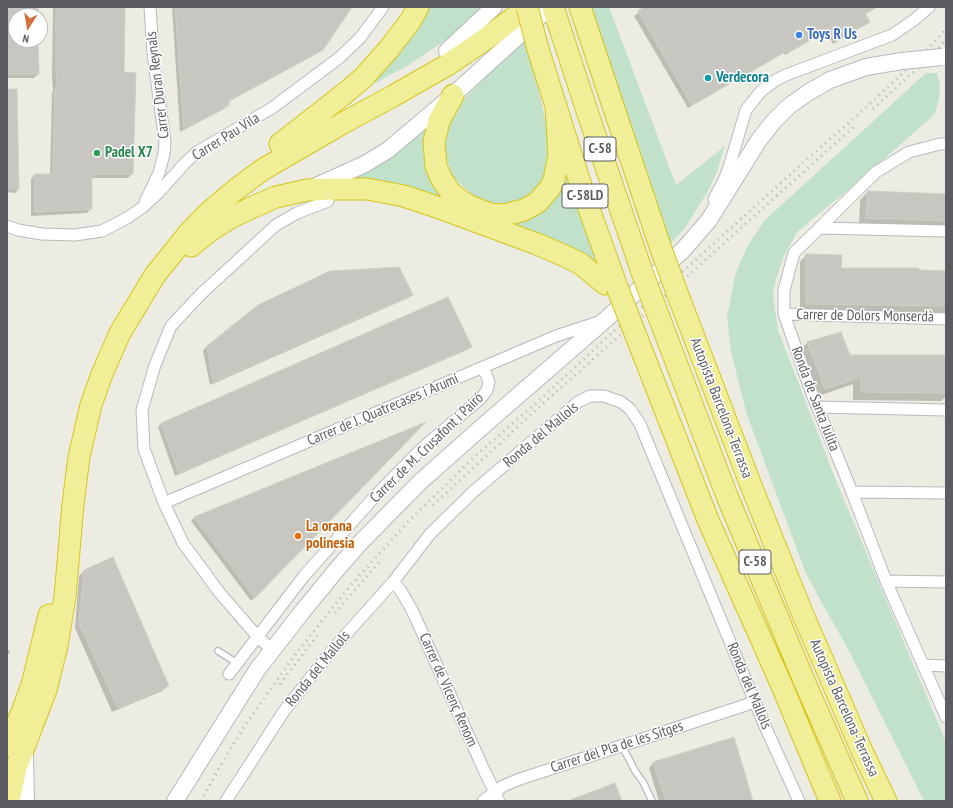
<!DOCTYPE html>
<html>
<head>
<meta charset="utf-8">
<style>
  body { margin:0 }
  #map { position:relative; width:953px; height:808px; overflow:hidden; background:#ecece3; font-family:"PT Sans Narrow",sans-serif }
  canvas { display:block }
  .frame { position:absolute; inset:0; border:8px solid #5b5d62; pointer-events:none }
  .north { position:absolute; left:8px; top:8px; width:40px; height:40px; box-sizing:border-box; background:#fff; border:1px solid #bdbec0; border-radius:50%; rotate:191deg; font-size:11px; font-weight:700; line-height:16px; text-align:center; color:#5b5d62 }
  .north::after { content:''; display:block; margin:auto; width:14px; height:18px; background:#d46f41; clip-path:polygon(50% 0,100% 100%,50% 72%,0 100%) }
</style>
</head>
<body>
<div id="map">
<canvas width="953" height="808"></canvas>
<div class="frame"></div>
<div class="north">N</div>
</div>
<script>
const ctx = document.querySelector('canvas').getContext('2d');
ctx.lineJoin = 'round';
function paint(path, color) { ctx.fillStyle = color; ctx.fill(path, 'evenodd'); }
const toPath = rows => new Path2D(rows.map(r => 'M' + r).join(''));
function stroke(path, color, width, dash) { ctx.strokeStyle = color; ctx.lineWidth = width; ctx.lineCap = dash ? 'butt' : 'round'; ctx.setLineDash(dash || []); ctx.stroke(path); }
function drawText(font, color, halo, rows, align = 'center') {
  ctx.font = font + ' "PT Sans Narrow",sans-serif'; ctx.lineWidth = 3; ctx.setLineDash([]); ctx.textBaseline = 'middle'; ctx.strokeStyle = halo; ctx.fillStyle = color; for (const [text, x, y, turn = 0] of rows) {
    ctx.save(); ctx.translate(x, y); ctx.rotate((+turn || 0) * Math.PI / 180); ctx.textAlign = isNaN(turn) ? turn : align; if (halo) ctx.strokeText(text, 0, 0); ctx.fillText(text, 0, 0); ctx.restore();
  }
}
paint(toPath([
  [428,7,483,7,450,37,407,66,364,89],
  [592,7,609,7,676,185,725,146,717,172,708,191,685,228,669,245,656,210],
  [526,36,552,148,551,173,541,188,518,205,500,208,476,198,452,176,444,151,448,127,464,99],
  [926,73,937,73,940,85,939,98,935,114,873,169,797,232,784,256,776,279,773,295,778,330,837,483,946,742,946,801,924,801,848,649,822,603,805,571,747,415,731,352,727,317,735,275,747,247,765,220],
  [427,127,451,205,347,181],
  [564,171,602,270,495,222]
]), '#c2e1ca');
paint(toPath([
  [7,7,37,7,37,16,16,16,16,40,37,40,38,74,34,78,7,78],
  [53,7,124,7,123,73,132,174,128,178,91,178,91,209,87,213,31,216,31,179,34,175,50,175,52,92,53,91,52,78],
  [172,7,351,7,322,49,318,53,228,102,228,105,224,109,180,132],
  [646,7,878,7,865,14,869,22,865,25,833,44,826,32,785,55,784,53,688,108,634,16],
  [7,90,18,190,15,193,7,192],
  [868,192,946,195,946,228,859,226,860,200],
  [806,255,840,269,946,272,946,313,800,310,800,262],
  [412,295,408,298,210,385,203,351,207,346],
  [840,333,849,356,946,356,946,396,941,401,853,400,853,384,816,397,799,351,807,343],
  [471,347,467,350,175,476,158,427,162,423],
  [422,425,251,601,191,521,194,518],
  [84,571,168,686,162,691,112,712,75,628,79,576],
  [7,648,10,652,7,656],
  [654,762,752,801,659,801,649,768]
]), '#0003');
const building = toPath([
  [7,7,38,7,38,16,16,16,16,40,38,40,39,74,7,74,7,7],
  [56,7,125,7,124,72,136,73,133,174,92,174,92,209,35,212,34,174,53,174,55,88,57,88,57,74,56,74,56,7],
  [175,7,352,7,323,50,229,101,229,105,184,129,175,7],
  [644,7,876,7,865,13,870,22,837,41,830,29,789,52,788,50,692,105,638,11,644,7],
  [7,89,17,89,19,190,7,188,7,89],
  [868,191,946,194,946,221,866,218,868,191],
  [806,254,842,255,841,268,919,268,919,270,946,271,946,306,806,304,806,254],
  [399,267,413,295,213,382,207,346,258,305,330,271,399,267],
  [448,297,472,347,179,473,161,423,448,297],
  [841,332,850,355,946,355,946,393,861,392,861,377,825,389,807,342,841,332],
  [426,422,255,598,194,517,426,422],
  [113,557,169,686,118,708,79,623,84,570,113,557],
  [734,737,753,801,666,801,653,762,734,737],
  [615,783,622,801,570,801,570,800,615,783]
]);
paint(building, '#c7c6c0');
stroke(building, '#d0cfc2', 1);
const lane = toPath([
  [218,651,237,663],
  [621,746,628,757,635,771,643,782,652,801]
]);
const street = toPath([
  [946,144,940,144,909,152,876,172,794,253,784,290,784,314,812,394,852,492,886,581,946,717],
  [714,199,725,178,730,164,746,110,761,91,776,80,786,75,892,35,914,20,929,7],
  [145,202,159,173,164,154,165,142,153,54,150,7],
  [7,226,18,230,42,234,75,235,102,231,127,218,143,207,159,192,186,162,197,152,272,108,339,58,360,38,383,7],
  [820,228,946,231],
  [784,314,946,319],
  [817,407,946,410],
  [852,492,946,493],
  [164,503,556,336,599,322],
  [886,581,946,582],
  [393,582,401,591,412,610,484,770,499,801],
  [272,650,257,636,219,592,183,543,164,503,144,449,142,410,155,365,171,326,201,294,276,225,297,213,328,201],
  [924,665,946,666],
  [229,674,304,576,377,494,419,451,481,398,487,390,489,382,486,374,481,368],
  [226,801,284,711,333,649,393,582,430,534,473,492,578,402,590,396,604,396,621,402,630,409,640,424,764,724,799,801],
  [483,801,503,786,517,780,755,702]
]);
const secondary = toPath([
  [447,51,494,7],
  [314,187,365,164,388,150,453,95,550,7],
  [25,757,26,801],
  [175,801,257,670,302,612,338,568,361,542,420,482,483,426,604,321,683,250,709,220,759,140,773,122,789,106,809,92,830,80,866,67,902,61]
]);
const highway = toPath([
  [553,7,590,120,642,272],
  [580,7,662,252],
  [538,49,582,189,617,287],
  [453,95,439,121,434,142,436,166,441,178,451,193,467,205,490,214,504,215,524,210,538,202,550,188,554,180,559,155,556,105],
  [280,144,344,94,363,78,388,50,411,20,418,7],
  [191,246,211,230,230,218,253,207,276,197,307,190,333,189,367,189,404,196,431,205,537,244,567,257,581,264,605,284],
  [681,303,752,488,801,610,862,751,886,801],
  [660,320,727,496,805,683,857,801],
  [640,346,708,520,782,686,830,801],
  [7,746,22,712,32,685,49,615],
  [9,801,16,768,46,690,57,646,65,597,73,504,79,457,91,405,102,374,120,333,155,275,188,234,208,213,234,191,262,170,343,123,393,96,449,64,487,38,528,7]
]);
stroke(lane, '#b8b9be', 8);
stroke(street, '#b8b9be', 13);
stroke(secondary, '#b7b8be', 18);
stroke(highway, '#d4c61b', 23);
stroke(lane, '#fff', 5.5);
stroke(street, '#fff', 11);
stroke(secondary, '#fff', 16);
stroke(highway, '#f0ee96', 21);
stroke(toPath([
  [873,109,934,53,946,40],
  [433,505,547,400,684,279,857,124],
  [335,613,381,560],
  [280,684,320,632],
  [201,801,219,768,242,730,294,656,350,586,407,523,472,459,543,397,616,329,688,267,814,153,860,113,922,55,946,29]
]), '#b3b4b4', 3, [1, 5]);
const secondaryBridge = toPath([
  [902,61,942,57]
]);
const highwayBridge = toPath([
  [527,7,538,49],
  [662,252,681,303],
  [642,272,660,320],
  [617,287,640,346]
]);
stroke(secondaryBridge, '#b7b8be', 18, []);
stroke(highwayBridge, '#d4c61b', 23, []);
stroke(secondaryBridge, '#fff', 16);
stroke(highwayBridge, '#f0ee96', 21);
for (const [x, y, r, color] of [
  [799,35,4,"#3f7fe0"],
  [708,78,4,"#0f9aa8"],
  [97,153,4,"#2e9e5b"],
  [298,536,4,"#e8710a"]
]) { const dot = new Path2D(); dot.arc(x, y, r, 0, 2 * Math.PI); ctx.fillStyle = color; ctx.fill(dot); stroke(dot, '#fff', 1.5); }
for (const [x, y, w] of [
  [600,149,32],
  [585,196,46],
  [755,562,32]
]) { const box = new Path2D(); box.roundRect(x - w / 2, y - 12, w, 24, 3); ctx.fillStyle = '#fff'; ctx.fill(box); stroke(box, '#5b5d62', 1); }
drawText('bold 14px', '#5b5d62', null, [
  ["C-58",600,149],
  ["C-58LD",585,196],
  ["C-58",755,562]
]);
drawText('bold 15px', '#366cbe', '#fff', [
  ["Toys R Us",807,35]
], 'left');
drawText('bold 15px', '#0d838f', '#fff', [
  ["Verdecora",716,78]
], 'left');
drawText('15px', '#5b5d62', '#fff', [
  ["Carrer Duran Reynals",158,85,-97],
  ["Carrer Pau Vila",226,137,-32],
  ["Carrer de Dolors Monserdà",865,316,1],
  ["Ronda de Santa Julita",815,399,69],
  ["Autopista Barcelona-Terrassa",721,408,69],
  ["Carrer de J. Quatrecases i Arumí",383,410,-23],
  ["Ronda del Mallols",541,435,-40],
  ["Carrer de M. Crusafont i Pairó",427,448,-44],
  ["Ronda del Mallols",318,669,-51],
  ["Ronda del Mallols",749,686,67],
  ["Carrer de Vicenç Renom",448,690,66],
  ["Autopista Barcelona-Terrassa",844,708,66],
  ["Carrer del Pla de les Sitges",617,747,-18]
]);
drawText('bold 15px', '#27864d', '#fff', [
  ["Padel X7",105,153]
], 'left');
drawText('bold 15px', '#c56008', '#fff', [
  ["La orana",306,527],
  ["polinesia",306,544]
], 'left');
</script>
</body>
</html>
